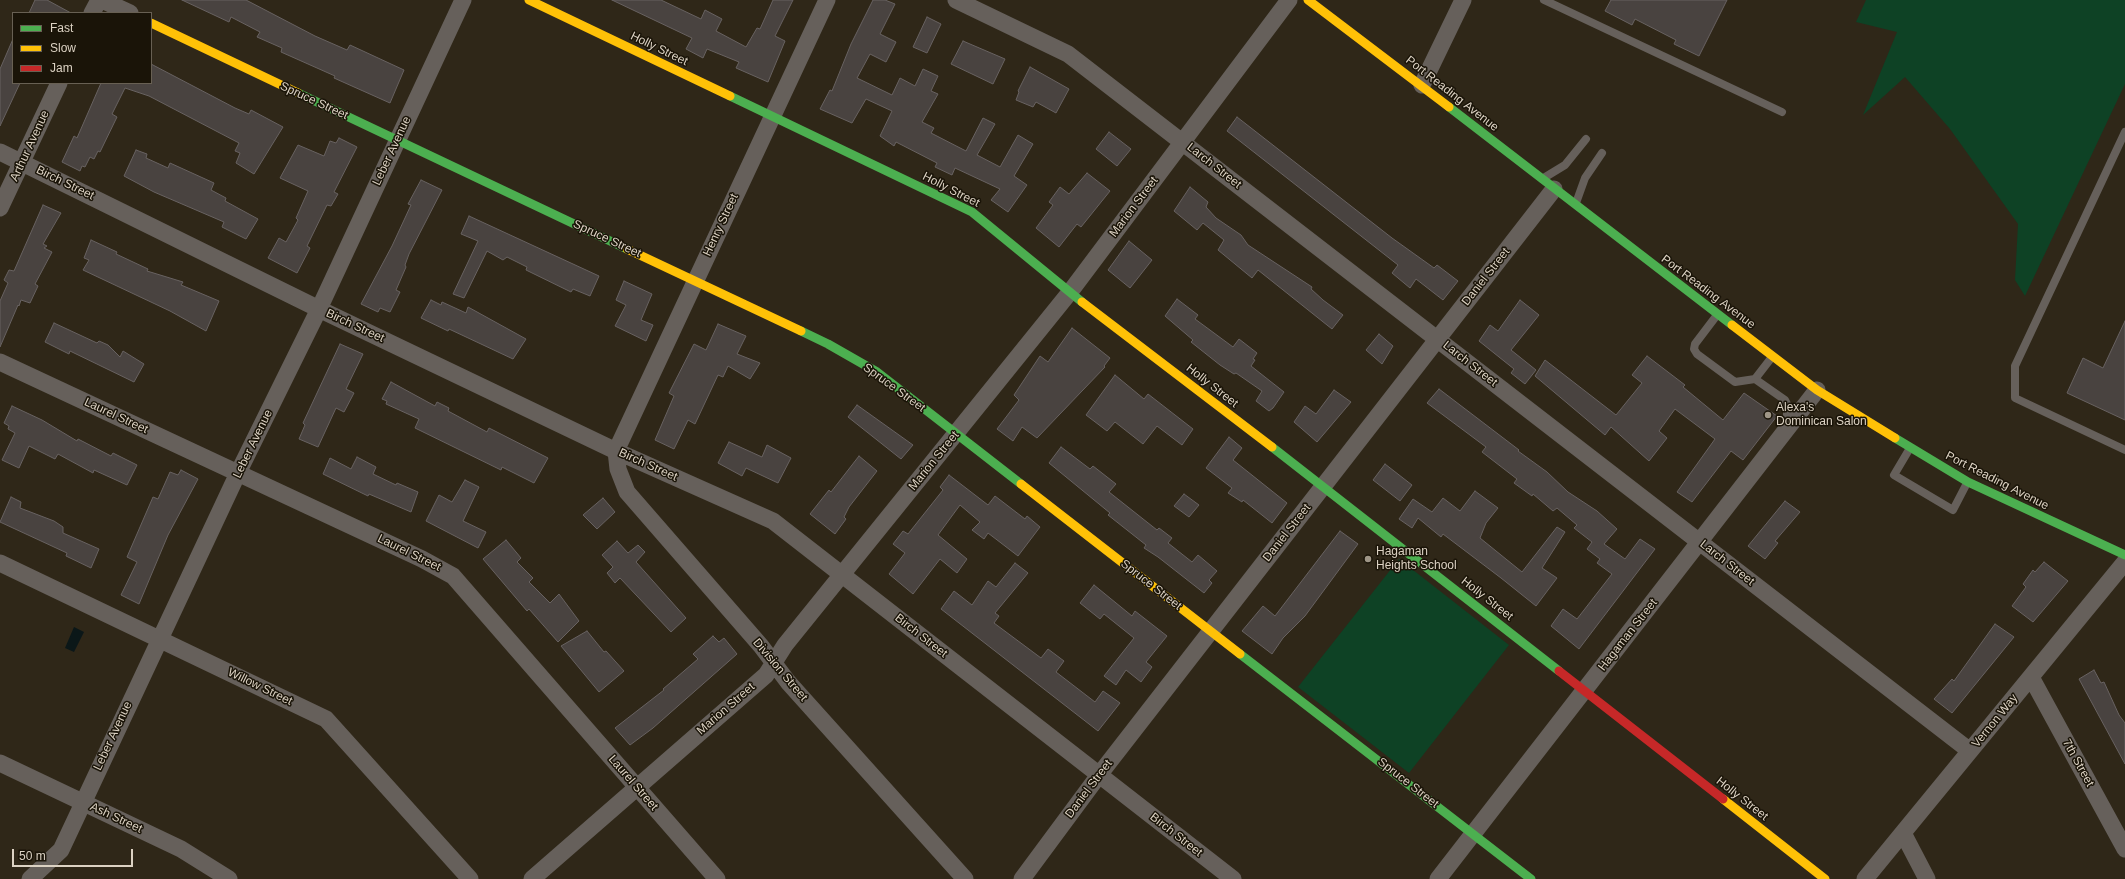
<!DOCTYPE html>
<html>
<head>
<meta charset="utf-8">
<style>
  body { margin:0 }
  #map { position:relative; width:2125px; height:879px; overflow:hidden; background:#2f2718; font-family:Helvetica,sans-serif }
  canvas { display:block }
  .legend { position:absolute; left:12px; top:12px; width:140px; height:72px; box-sizing:border-box; background:#1a1408; border:1px solid #686053; margin:0; padding:5px 7px; list-style:none; font-size:12px; color:#dcd2c3 }
  .legend li { display:flex; align-items:center; gap:8px; height:20px }
  .legend b { width:20px; border:1px solid #686053 }
  .scale { position:absolute; left:12px; top:849px; width:121px; height:18px; box-sizing:border-box; border:2px solid #dcd2c3; border-top:0; padding-left:5px; font-size:12px; line-height:14px; white-space:nowrap; color:#dcd2c3; -webkit-text-stroke:3px #1a1408; paint-order:stroke }
</style>
</head>
<body>
<div id="map">
<canvas width="2125" height="879"></canvas>
<ul class="legend">
<li><b style="height:5px;background:#4caf50"></b>Fast</li>
<li><b style="height:5px;background:#ffc107"></b>Slow</li>
<li><b style="height:5px;background:#c62828"></b>Jam</li>
</ul>
<div class="scale">50 m</div>
</div>
<script>
const ctx = document.querySelector('canvas').getContext('2d');
ctx.lineJoin = 'round';
function paint(path, color) { ctx.fillStyle = color; ctx.fill(path, 'evenodd'); }
const toPath = rows => new Path2D(rows.map(r => 'M' + r).join(''));
function stroke(path, color, width, dash) { ctx.strokeStyle = color; ctx.lineWidth = width; ctx.lineCap = dash ? 'butt' : 'round'; ctx.setLineDash(dash || []); ctx.stroke(path); }
function drawText(font, color, halo, rows, align = 'center') {
  ctx.font = font + ' Helvetica,sans-serif'; ctx.lineWidth = 3; ctx.setLineDash([]); ctx.textBaseline = 'middle'; ctx.strokeStyle = halo; ctx.fillStyle = color; for (const [text, x, y, turn = 0] of rows) {
    ctx.save(); ctx.translate(x, y); ctx.rotate((+turn || 0) * Math.PI / 180); ctx.textAlign = isNaN(turn) ? turn : align; if (halo) ctx.strokeText(text, 0, 0); ctx.fillText(text, 0, 0); ctx.restore();
  }
}
paint(toPath([
  [1866,0,2125,0,2125,84,2025,296,2015,280,2018,224,1950,129,1905,77,1863,115,1897,32,1856,22],
  [1399,559,1509,645,1409,773,1298,687]
]), '#0e4225');
paint(toPath([
  [74,627,84,632,74,652,65,648]
]), '#0b1718');
const building = toPath([
  [35,0,47,0,71,13,29,13,35,0],
  [182,0,246,0,315,36,347,50,350,45,404,70,390,103,334,78,335,76,281,52,282,48,257,37,260,32,231,17,229,22,182,0],
  [612,0,661,0,701,19,705,10,722,19,716,31,746,47,757,28,760,29,773,0,793,0,775,36,785,41,768,82,736,68,739,62,707,49,703,58,686,49,692,38,612,0],
  [873,0,885,0,895,4,880,34,896,42,886,62,870,54,857,78,892,95,900,78,915,86,923,69,938,76,931,91,938,94,922,122,934,128,931,133,966,151,983,118,995,124,977,155,1000,167,1018,135,1033,144,1014,176,1027,185,1008,212,991,200,1000,189,955,168,952,175,935,167,937,163,896,142,894,146,880,136,892,111,866,99,852,123,820,109,830,90,832,91,851,44,873,0],
  [1611,0,1727,0,1699,56,1674,44,1676,40,1635,19,1632,25,1605,11,1611,0],
  [927,17,941,24,927,53,913,47,927,17],
  [13,39,13,83,20,83,0,126,0,69,13,39],
  [963,41,1005,59,993,84,951,64,963,41],
  [151,64,235,108,249,114,251,110,283,127,254,174,236,163,240,153,235,151,239,143,149,96,125,88,112,114,117,117,100,152,98,151,94,159,90,157,85,167,82,166,80,171,62,162,74,136,77,138,101,83,151,83,151,64],
  [1030,67,1069,89,1056,113,1036,102,1033,107,1016,100,1019,92,1018,91,1030,67],
  [1237,117,1392,238,1434,268,1437,265,1458,281,1443,300,1416,279,1410,288,1392,273,1398,265,1227,131,1237,117],
  [1109,132,1131,149,1117,166,1096,149,1109,132],
  [339,138,357,147,334,192,338,194,331,206,327,205,307,246,310,248,297,273,268,258,279,238,286,242,298,220,296,218,308,191,280,178,298,145,324,156,330,141,336,143,339,138],
  [136,150,147,154,146,158,168,168,170,163,214,183,211,190,226,198,225,201,258,219,246,239,222,227,224,222,154,192,124,176,136,150],
  [1087,173,1110,191,1081,227,1077,224,1059,247,1036,228,1053,205,1049,202,1060,187,1069,194,1087,173],
  [421,180,442,190,409,254,405,265,406,267,396,290,400,292,390,312,380,308,378,312,361,304,392,246,411,205,408,204,421,180],
  [1190,187,1208,202,1206,207,1216,218,1241,235,1248,245,1312,287,1311,289,1323,300,1343,315,1332,329,1258,270,1252,278,1218,250,1224,240,1203,223,1197,230,1174,211,1190,187],
  [43,205,61,213,43,244,47,246,44,248,52,252,35,284,38,286,30,303,21,300,19,306,18,305,0,347,0,301,8,283,4,280,9,270,14,271,43,205],
  [469,216,599,276,590,296,573,289,571,292,526,270,527,267,507,257,503,260,487,251,464,298,453,294,478,241,461,234,469,216],
  [91,240,117,252,116,254,148,269,147,271,183,282,181,285,219,301,206,331,170,311,83,270,89,260,84,258,91,240],
  [1129,241,1152,260,1130,288,1108,270,1129,241],
  [624,281,652,294,641,320,653,325,646,341,615,326,626,305,616,300,624,281],
  [1177,299,1198,315,1195,319,1233,347,1239,339,1257,353,1253,359,1255,360,1251,366,1284,392,1273,408,1269,411,1256,401,1262,391,1236,373,1234,374,1220,365,1191,342,1193,340,1165,316,1177,299],
  [431,300,441,305,442,302,466,313,468,307,526,339,513,359,449,329,448,331,421,318,431,300],
  [1520,300,1539,315,1511,350,1536,370,1525,384,1511,373,1514,369,1479,341,1490,325,1498,331,1520,300],
  [2125,321,2125,420,2067,393,2083,358,2103,368,2125,321],
  [54,323,97,343,99,341,108,345,120,357,123,351,144,364,134,382,70,351,69,354,45,342,54,323],
  [718,324,746,336,737,354,760,363,750,379,728,366,723,377,718,375,695,424,688,420,674,449,655,440,674,396,669,393,694,344,706,350,718,324],
  [1072,328,1110,358,1104,366,1105,367,1037,438,1022,427,1013,441,997,429,1019,400,1014,395,1040,356,1048,362,1072,328],
  [1379,334,1393,346,1382,364,1366,350,1379,334],
  [340,344,363,354,346,389,354,393,344,412,336,408,318,447,299,439,305,425,303,423,340,344],
  [1647,356,1685,385,1683,387,1723,420,1744,393,1777,416,1743,460,1731,451,1692,502,1677,492,1715,439,1675,409,1659,431,1667,438,1649,461,1611,427,1605,435,1535,376,1545,360,1616,415,1642,383,1632,375,1647,356],
  [1115,375,1144,399,1148,394,1193,429,1182,445,1157,426,1143,444,1115,422,1107,431,1086,415,1115,375],
  [391,382,435,406,437,402,449,408,448,411,487,432,489,428,548,458,534,483,502,467,501,470,415,428,419,419,386,404,387,401,382,399,391,382],
  [1439,389,1519,450,1518,451,1547,472,1568,492,1597,511,1617,529,1604,544,1625,559,1640,539,1655,549,1579,649,1551,626,1563,609,1577,619,1612,574,1597,563,1600,559,1587,549,1592,542,1574,528,1577,525,1557,508,1553,511,1533,494,1532,496,1514,483,1517,479,1482,452,1486,447,1427,403,1439,389],
  [1334,390,1351,402,1317,442,1294,422,1305,406,1316,414,1334,390],
  [857,405,913,445,901,459,848,417,857,405],
  [12,406,42,420,77,441,78,439,111,456,113,453,137,465,127,485,94,470,93,473,58,454,55,459,29,446,19,468,2,460,15,433,8,429,9,426,4,423,12,406],
  [1229,437,1242,448,1233,460,1287,503,1272,523,1243,500,1242,502,1228,493,1232,488,1206,468,1229,437],
  [729,442,762,457,767,445,791,458,778,483,746,468,742,476,718,463,729,442],
  [1061,447,1090,469,1093,466,1116,484,1109,492,1157,530,1159,528,1172,538,1168,543,1192,562,1198,555,1217,571,1209,580,1212,583,1204,593,1158,557,1144,548,1146,545,1108,515,1110,513,1049,463,1061,447],
  [859,456,877,471,849,507,844,517,846,519,835,534,810,514,829,490,831,492,859,456],
  [357,457,376,467,373,474,396,485,397,483,418,492,411,512,369,494,368,496,323,474,330,458,351,469,357,457],
  [1385,464,1412,485,1400,501,1373,480,1385,464],
  [181,470,198,479,168,535,139,604,121,595,137,562,127,557,153,497,158,499,170,472,178,475,181,470],
  [949,475,988,505,995,496,1025,519,1027,516,1040,527,1018,556,988,533,984,539,972,530,980,522,960,505,938,535,967,559,957,573,940,559,913,594,889,574,905,553,893,544,903,531,908,534,943,490,940,487,949,475],
  [465,480,479,487,463,521,486,532,478,548,426,521,439,495,452,502,465,480],
  [1475,491,1498,508,1486,523,1480,538,1522,572,1557,527,1565,532,1542,568,1557,578,1536,606,1501,578,1443,534,1441,537,1418,518,1412,528,1399,519,1413,499,1432,512,1443,498,1460,511,1475,491],
  [1184,494,1199,505,1189,517,1174,506,1184,494],
  [11,497,21,502,20,508,54,521,63,527,63,533,99,549,91,568,66,556,67,553,0,522,11,497],
  [603,498,615,512,597,529,583,515,603,498],
  [1785,501,1800,512,1775,541,1778,543,1765,559,1748,546,1785,501],
  [1340,531,1358,544,1305,616,1283,638,1272,654,1242,631,1263,606,1275,616,1340,531],
  [506,540,521,558,517,562,533,578,529,582,550,603,559,594,579,621,558,642,529,609,527,611,483,559,506,540],
  [617,541,628,553,638,545,645,552,636,562,686,618,671,632,620,578,615,583,607,573,613,567,602,555,617,541],
  [2044,562,2068,581,2033,622,2012,606,2026,587,2023,584,2033,570,2035,572,2044,562],
  [1015,563,1028,573,995,613,999,616,994,623,1041,658,1048,649,1064,661,1056,672,1095,702,1103,691,1120,703,1098,731,941,609,954,591,972,605,988,581,996,587,1015,563],
  [1094,585,1132,616,1135,611,1167,636,1146,662,1152,667,1141,682,1126,670,1116,685,1104,676,1134,638,1104,614,1100,619,1080,603,1094,585],
  [1995,624,2014,637,1952,713,1934,699,1952,679,1954,681,1995,624],
  [587,631,604,652,606,651,624,671,599,692,561,646,587,631],
  [713,636,719,642,724,638,737,654,653,728,630,745,615,728,664,690,663,689,698,659,693,654,713,636],
  [2094,670,2101,683,2104,682,2119,715,2125,723,2125,764,2079,679,2094,670]
]);
paint(building, '#494340');
stroke(building, '#686261', 1);
stroke(toPath([
  [1544,0,1782,112],
  [2125,132,2015,366,2015,398,2125,450],
  [1542,179,1565,165,1586,139],
  [1576,203,1585,178,1602,153],
  [1717,315,1695,344,1694,349,1697,354,1735,382,1755,379,1772,357],
  [1755,379,1785,400,1787,404,1787,419,1792,423],
  [1910,448,1894,475,1953,510,1967,483]
]), '#66605b', 8);
stroke(toPath([
  [102,0,130,13],
  [827,0,616,451,618,469,627,492,761,646,788,682,965,879],
  [956,0,1068,54,1970,751],
  [92,13,99,0],
  [1422,85,1463,0],
  [0,152,319,309,616,451,773,521,1233,879],
  [0,208,59,83],
  [0,362,422,559,453,576,717,879],
  [0,563,326,719,470,879],
  [2031,677,2125,849],
  [0,763,181,849,229,879],
  [1903,833,1927,879],
  [30,879,61,850,238,473,319,309,463,0],
  [532,879,766,675,785,645,1070,292,1289,0],
  [1022,879,1099,775,1554,189],
  [1438,879,1817,390],
  [1865,879,2125,562]
]), '#66605b', 17);
stroke(toPath([
  [298,93,627,249],
  [730,96,972,212,1082,302],
  [1449,107,1732,325],
  [801,331,828,344,877,372,1021,484],
  [1895,438,1968,482,2125,555],
  [1272,447,1559,671],
  [1240,654,1531,879]
]), '#4caf50', 9);
stroke(toPath([
  [529,0,730,96],
  [1308,0,1449,107],
  [151,23,298,93],
  [627,249,801,331],
  [1082,302,1272,447],
  [1732,325,1817,390,1895,438],
  [1021,484,1240,654],
  [1723,799,1825,879]
]), '#ffc107', 9);
stroke(toPath([
  [1559,671,1723,799]
]), '#c62828', 9);
for (const [x, y, r, color] of [
  [1768,415,4,"#9f9687"],
  [1368,559,4,"#9f9687"]
]) { const dot = new Path2D(); dot.arc(x, y, r, 0, 2 * Math.PI); ctx.fillStyle = color; ctx.fill(dot); stroke(dot, '#1a1408', 1.5); }
drawText('12px', '#dcd2c3', '#1a1408', [
  ["Holly Street",659,49,26],
  ["Port Reading Avenue",1452,94,38],
  ["Spruce Street",314,101,25],
  ["Arthur Avenue",30,146,-65],
  ["Leber Avenue",392,151,-65],
  ["Larch Street",1214,166,38],
  ["Birch Street",65,183,26],
  ["Holly Street",951,190,27],
  ["Marion Street",1134,207,-53],
  ["Henry Street",721,225,-65],
  ["Spruce Street",607,239,25],
  ["Daniel Street",1486,277,-52],
  ["Port Reading Avenue",1708,292,37],
  ["Birch Street",355,326,25],
  ["Larch Street",1470,364,38],
  ["Holly Street",1212,386,38],
  ["Spruce Street",894,388,36],
  ["Laurel Street",116,416,25],
  ["Leber Avenue",253,444,-64],
  ["Marion Street",934,461,-51],
  ["Birch Street",648,465,24],
  ["Port Reading Avenue",1997,481,27],
  ["Daniel Street",1287,533,-52],
  ["Laurel Street",409,553,26],
  ["Larch Street",1727,563,38],
  ["Spruce Street",1151,585,38],
  ["Holly Street",1487,599,38],
  ["Hagaman Street",1628,635,-52],
  ["Birch Street",921,636,38],
  ["Division Street",780,670,50],
  ["Willow Street",260,687,26],
  ["Marion Street",726,709,-41],
  ["Vernon Way",1995,721,-51],
  ["Leber Avenue",113,736,-65],
  ["7th Street",2078,763,61],
  ["Laurel Street",633,783,49],
  ["Spruce Street",1408,783,38],
  ["Daniel Street",1089,789,-53],
  ["Holly Street",1742,799,38],
  ["Ash Street",116,818,25],
  ["Birch Street",1176,835,38]
]);
drawText('12px', '#dcd2c3', '#1a1408', [
  ["Alexa's",1776,408],
  ["Dominican Salon",1776,422],
  ["Hagaman",1376,552],
  ["Heights School",1376,566]
], 'left');
</script>
</body>
</html>
